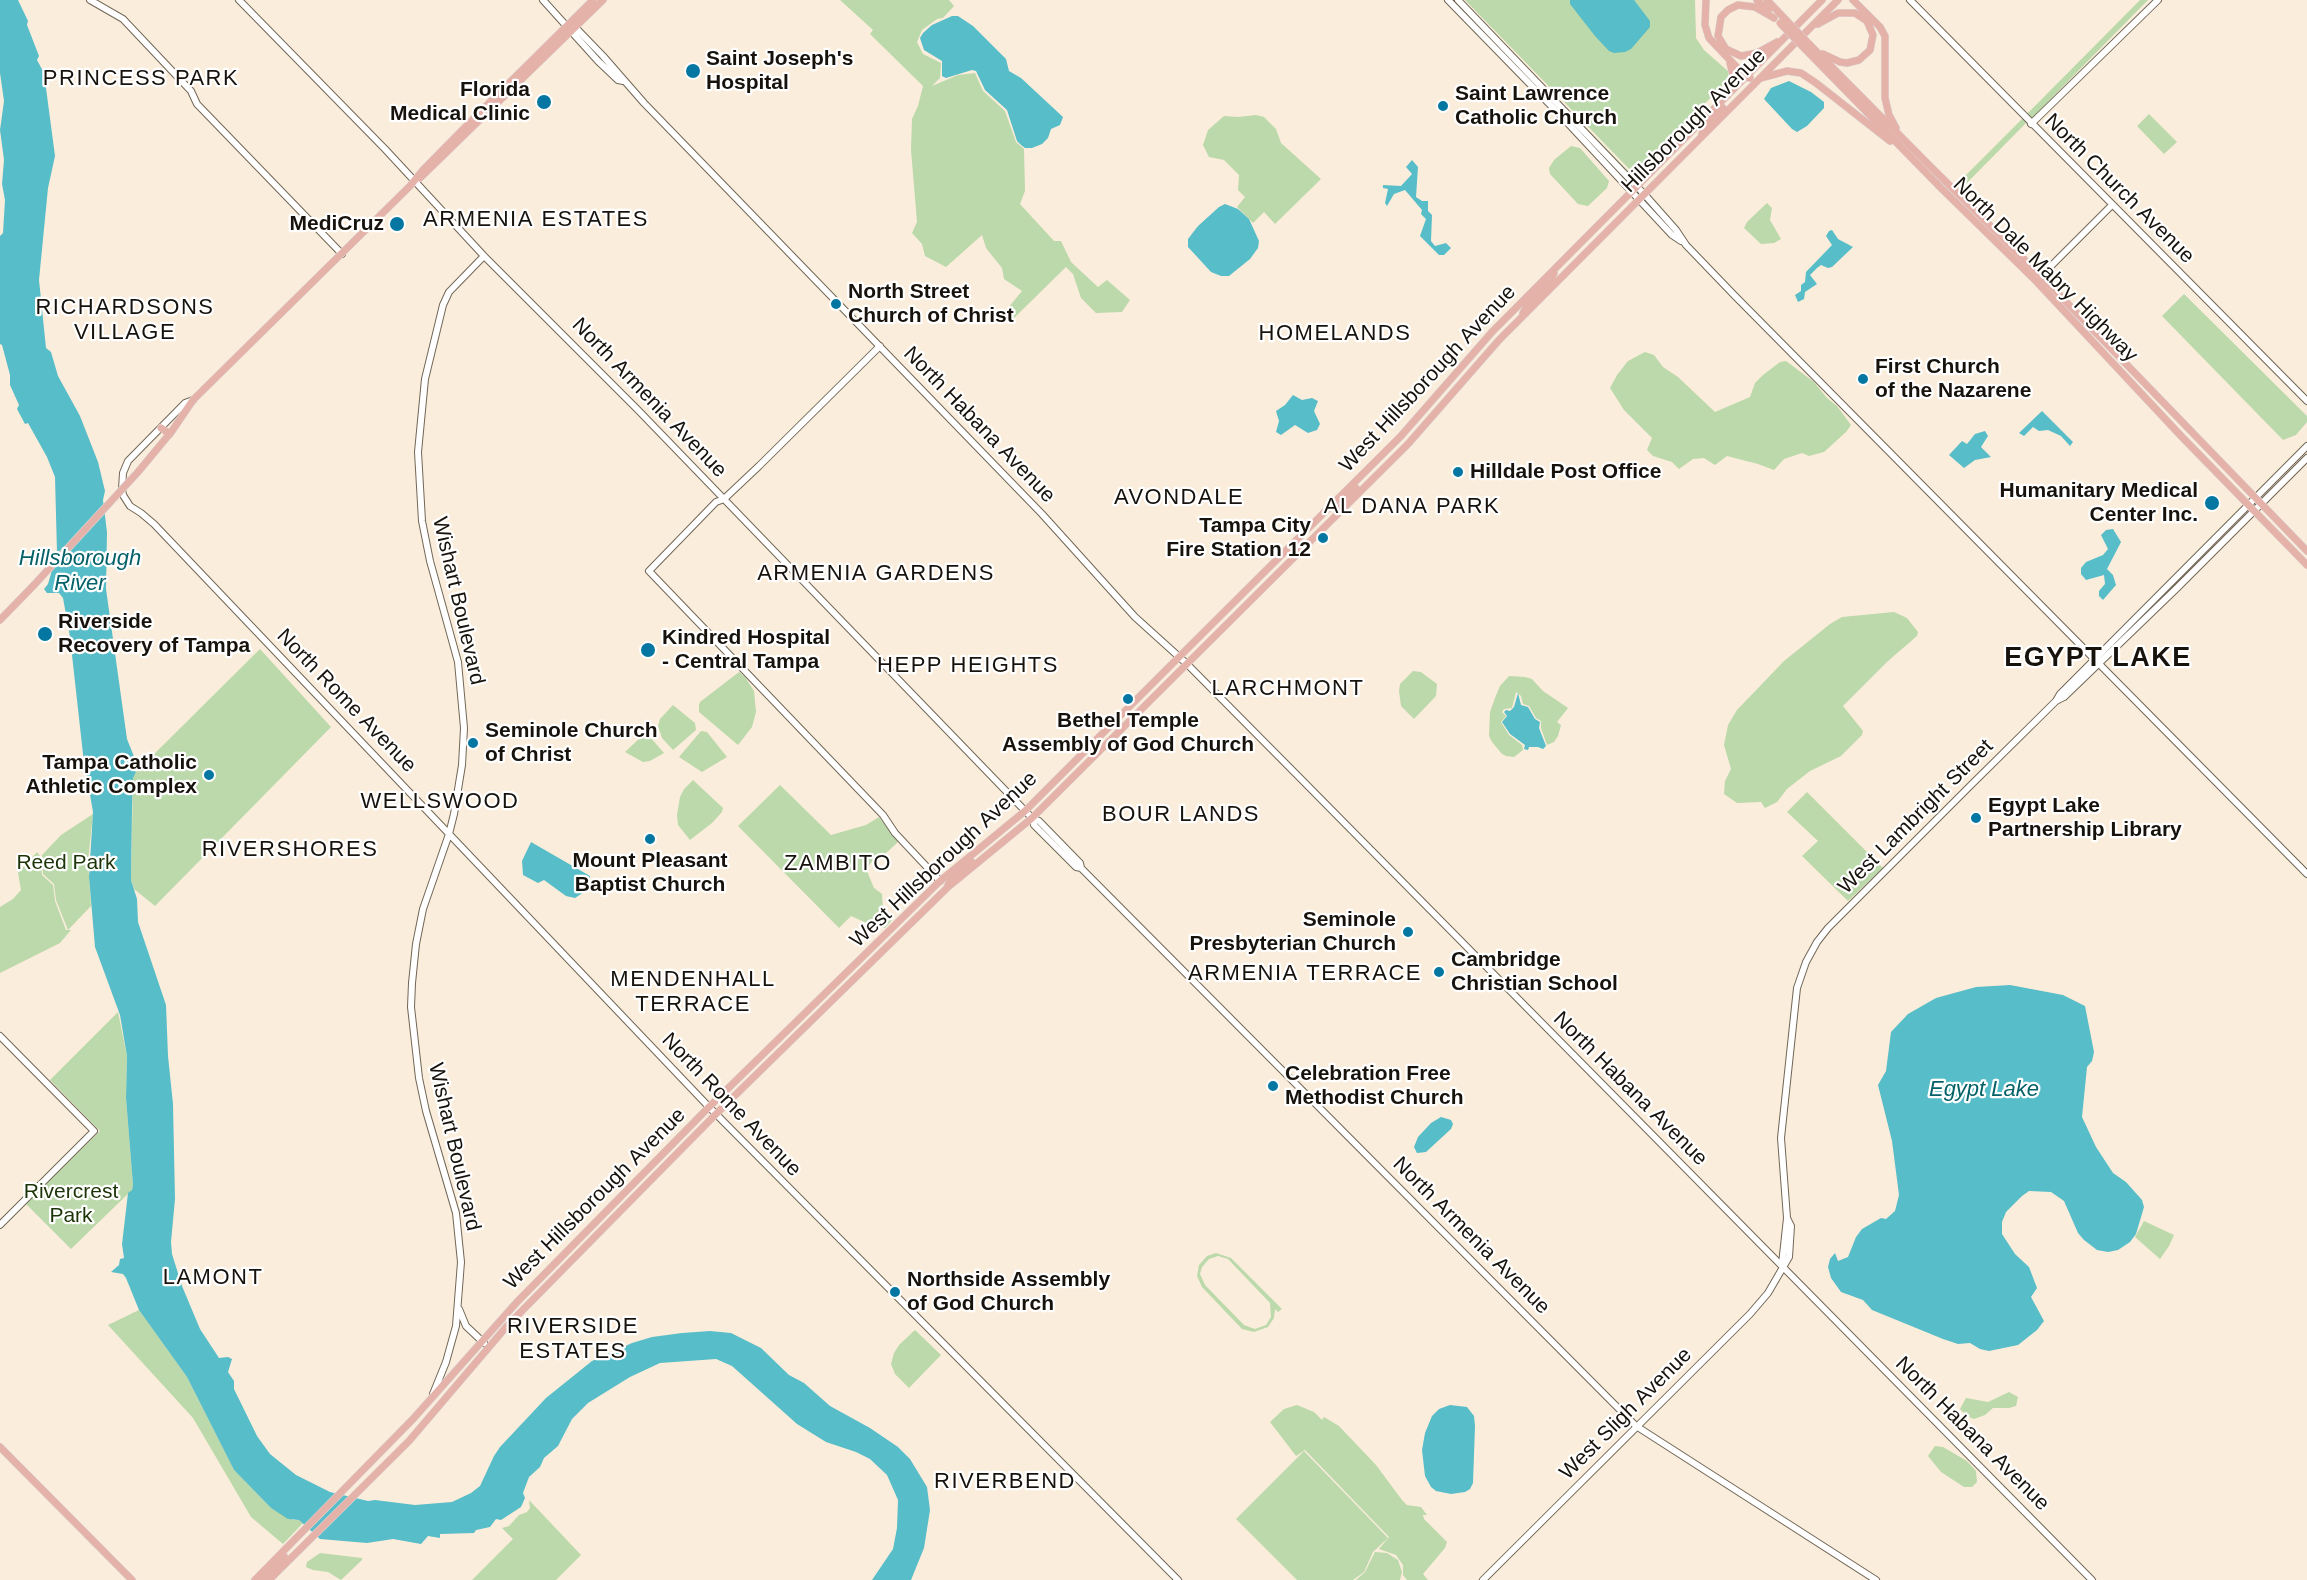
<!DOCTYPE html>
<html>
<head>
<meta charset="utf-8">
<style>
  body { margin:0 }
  canvas { display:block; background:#fbeddb }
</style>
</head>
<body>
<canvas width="2307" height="1580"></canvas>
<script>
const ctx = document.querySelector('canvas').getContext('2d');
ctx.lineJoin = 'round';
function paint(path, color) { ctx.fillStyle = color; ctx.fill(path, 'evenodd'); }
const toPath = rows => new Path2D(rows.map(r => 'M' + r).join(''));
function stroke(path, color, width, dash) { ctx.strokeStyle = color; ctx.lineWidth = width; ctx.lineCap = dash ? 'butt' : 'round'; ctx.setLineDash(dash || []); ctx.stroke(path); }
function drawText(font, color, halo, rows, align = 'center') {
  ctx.font = font + ' Helvetica,sans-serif'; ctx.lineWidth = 4.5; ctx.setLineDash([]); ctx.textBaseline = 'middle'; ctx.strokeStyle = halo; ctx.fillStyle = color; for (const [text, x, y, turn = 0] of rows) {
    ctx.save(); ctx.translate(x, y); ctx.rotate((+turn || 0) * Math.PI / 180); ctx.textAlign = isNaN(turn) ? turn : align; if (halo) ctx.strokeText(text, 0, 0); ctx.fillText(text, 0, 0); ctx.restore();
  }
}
paint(toPath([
  [840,0,949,0,954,6,943,18,937,19,922,30,917,42,923,54,941,63,940,78,932,86,958,75,975,73,983,91,1005,111,1016,142,1024,149,1025,191,1020,204,1054,241,1061,241,1071,262,1098,287,1107,280,1130,300,1122,312,1096,313,1081,298,1073,274,1066,267,1012,320,1004,313,1022,291,1004,279,1002,268,986,248,982,235,946,267,925,256,922,244,912,233,917,222,911,150,912,119,918,106,923,86,870,34,873,30],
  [1465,0,1695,0,1696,38,1704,50,1729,72,1727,81,1635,175],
  [2140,0,2148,0,2030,120,2025,116],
  [1495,34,1634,177,1699,112,1634,181,1494,35],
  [2149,114,2177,142,2164,154,2137,126],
  [1256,115,1264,117,1276,129,1281,143,1321,179,1275,224,1264,212,1253,223,1237,207,1245,197,1238,190,1239,175,1224,160,1209,157,1203,145,1208,130,1224,116,1238,117],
  [2023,118,2027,122,1959,191,1954,187],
  [1571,146,1580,148,1609,181,1607,188,1588,206,1578,204,1550,174,1549,168,1554,160],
  [1767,203,1772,208,1770,220,1781,239,1774,243,1761,244,1744,228,1747,222],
  [2184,294,2307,416,2307,422,2296,435,2283,440,2162,316],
  [1645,352,1654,355,1663,367,1678,377,1715,412,1750,397,1755,383,1763,375,1780,362,1786,361,1814,382,1827,398,1837,406,1851,425,1846,432,1824,452,1809,456,1802,453,1784,459,1774,470,1758,464,1727,456,1715,465,1704,458,1693,459,1679,469,1672,462,1653,456,1647,450,1652,438,1624,410,1610,388,1617,375,1628,361],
  [1894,612,1907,618,1918,632,1917,636,1888,661,1843,706,1863,731,1862,735,1841,756,1810,771,1787,789,1777,802,1765,808,1761,802,1737,803,1724,794,1725,781,1731,769,1724,745,1728,725,1737,710,1784,661,1830,624,1842,617],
  [260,649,331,727,155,906,134,889,131,880,133,778,136,772],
  [1413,671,1421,672,1437,684,1436,696,1414,719,1401,706,1399,691,1400,684],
  [739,672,745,677,754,691,756,712,752,727,738,745,699,712,699,705,700,702],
  [1509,676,1525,677,1532,679,1543,691,1568,708,1557,722,1561,725,1558,736,1554,742,1547,745,1541,728,1541,721,1536,718,1529,706,1523,704,1521,696,1516,692,1512,708,1504,709,1502,712,1506,716,1501,722,1509,735,1522,745,1523,750,1514,757,1506,756,1502,754,1492,742,1489,736,1490,712,1495,698,1500,686],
  [673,705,695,723,696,730,673,750,662,738,658,726,660,719],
  [701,731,707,732,727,757,702,772,679,757],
  [642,736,650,737,664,753,650,761,643,762,625,752],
  [693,780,723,808,722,812,712,823,690,840,678,825,677,815,680,797,684,789],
  [780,785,831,835,866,825,879,817,898,842,885,854,875,858,866,869,874,888,882,894,883,911,892,920,885,928,871,925,851,916,839,928,738,826],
  [1807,792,1883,868,1848,901,1802,856,1818,841,1787,812],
  [93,814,88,861,91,906,68,930,56,900,54,884,43,874,42,855,61,835],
  [37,852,40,856,42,875,53,885,55,901,66,930,71,930,60,943,0,973,0,907,13,899,21,890,18,873],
  [118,1012,127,1056,126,1098,133,1185,132,1190,71,1249,26,1204,100,1131,50,1080],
  [2144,1221,2174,1235,2169,1246,2160,1259,2135,1237],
  [1216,1253,1231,1258,1282,1309,1278,1312,1275,1309,1274,1318,1268,1327,1254,1332,1242,1329,1202,1287,1197,1276,1199,1265,1207,1256],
  [1218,1256,1228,1259,1270,1303,1271,1317,1266,1325,1255,1329,1244,1325,1205,1285,1200,1274,1202,1267,1209,1259],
  [139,1310,187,1377,234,1470,271,1508,293,1520,299,1520,303,1523,283,1544,251,1517,193,1418,108,1325],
  [915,1330,941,1355,909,1388,895,1374,891,1364,894,1353,899,1345],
  [2009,1392,2018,1397,2016,1406,2009,1408,1993,1408,1985,1415,1974,1419,1967,1416,1960,1409,1966,1398,1988,1402],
  [1297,1405,1314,1412,1322,1420,1324,1417,1339,1426,1376,1465,1402,1500,1407,1505,1421,1507,1427,1515,1423,1515,1424,1519,1447,1542,1445,1548,1423,1574,1428,1580,1407,1580,1403,1575,1403,1565,1396,1555,1379,1549,1389,1537,1305,1450,1296,1456,1270,1422,1284,1409],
  [1935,1446,1943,1447,1967,1461,1976,1471,1977,1482,1972,1487,1964,1487,1941,1472,1928,1456],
  [1304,1451,1388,1538,1373,1552,1364,1572,1353,1580,1297,1580,1236,1519],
  [529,1500,581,1555,556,1580,472,1580,513,1539,502,1528,509,1526,519,1515,527,1512,530,1508],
  [1375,1552,1387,1553,1398,1560,1402,1572,1400,1580,1356,1580,1365,1572],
  [320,1553,362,1558,362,1560,341,1580,328,1572,313,1570,306,1567,307,1562]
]), '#bbd9aa');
paint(toPath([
  [0,0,18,0,28,21,27,25,39,56,37,60,44,73,55,156,48,188,39,280,46,348,51,352,58,376,80,416,98,462,105,491,103,500,107,532,106,589,127,739,135,759,133,769,136,772,133,778,132,808,131,880,137,899,138,922,166,1005,168,1056,173,1104,175,1199,171,1242,172,1254,182,1286,200,1329,219,1358,228,1357,232,1359,228,1372,234,1381,234,1389,257,1436,270,1454,296,1475,330,1492,368,1501,375,1500,415,1505,452,1502,471,1493,480,1486,494,1456,500,1447,546,1398,592,1361,632,1343,652,1337,682,1333,710,1331,731,1333,761,1348,789,1375,804,1383,830,1406,870,1428,898,1447,910,1459,927,1487,930,1510,924,1548,911,1580,872,1580,893,1549,897,1528,898,1500,887,1475,870,1459,856,1452,826,1442,797,1424,732,1366,716,1359,660,1363,630,1377,588,1403,572,1419,558,1446,544,1458,540,1467,529,1477,523,1493,525,1498,521,1507,501,1520,496,1519,490,1527,476,1530,474,1533,440,1534,440,1538,428,1536,421,1544,393,1539,367,1543,320,1539,299,1520,288,1519,271,1508,234,1470,187,1377,139,1310,126,1278,123,1274,111,1272,119,1265,120,1259,124,1258,122,1244,128,1193,132,1190,133,1185,126,1098,127,1056,120,1015,95,947,89,877,93,812,83,754,70,637,63,598,59,593,47,593,44,589,48,584,57,553,55,477,47,457,28,423,25,424,17,409,19,405,10,385,10,375,2,345,0,344,0,236,3,233,5,200,2,184,4,160,0,130,4,101,0,73],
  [1570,0,1634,0,1650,21,1650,27,1631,49,1625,52,1614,53,1609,51,1595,36,1570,4],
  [952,16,958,16,973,26,1006,59,1009,71,1021,78,1063,117,1060,125,1051,129,1048,138,1042,144,1032,148,1025,148,1021,145,1017,141,1007,110,985,90,976,71,972,70,946,78,942,76,942,61,924,50,920,38,923,33,932,25],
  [1789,81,1811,92,1824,102,1824,108,1807,126,1797,132,1792,129,1764,99,1771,88],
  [1412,160,1418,167,1416,197,1422,201,1428,201,1428,211,1432,215,1431,241,1435,246,1446,243,1451,248,1444,255,1439,255,1420,236,1426,219,1421,214,1422,210,1405,190,1394,194,1387,206,1385,203,1388,189,1383,188,1383,185,1401,186,1412,174,1406,167],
  [1225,204,1238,209,1249,219,1259,241,1258,248,1250,259,1229,276,1221,276,1211,272,1188,247,1188,239,1198,226,1219,207],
  [1832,230,1838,239,1853,247,1832,267,1828,268,1821,265,1817,268,1810,275,1817,284,1805,292,1804,299,1798,302,1795,295,1801,291,1801,285,1805,282,1806,272,1832,245,1826,236,1829,231],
  [1293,395,1302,400,1312,398,1318,401,1314,411,1320,424,1317,430,1308,433,1295,425,1281,435,1276,432,1279,421,1276,411,1285,405],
  [2042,411,2073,442,2070,446,2061,436,2048,430,2039,431,2033,427,2024,436,2019,433],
  [1985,431,1988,436,1981,447,1991,457,1975,460,1964,468,1949,455,1962,441,1967,444,1975,434],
  [2113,529,2121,542,2107,569,2113,575,2116,585,2103,600,2099,596,2099,591,2105,584,2104,575,2086,580,2081,574,2081,568,2086,562,2103,555,2108,549,2101,535,2106,530],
  [1518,693,1521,705,1528,707,1535,719,1540,722,1539,728,1546,746,1543,749,1538,747,1529,747,1528,750,1524,749,1525,745,1510,734,1502,722,1507,716,1504,712,1506,710,1510,711,1514,707],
  [531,842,590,876,587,890,575,898,566,896,544,880,538,883,523,875,522,861],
  [2010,985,2063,995,2085,1006,2094,1052,2092,1061,2087,1067,2082,1117,2096,1147,2113,1173,2126,1182,2142,1200,2144,1207,2136,1234,2130,1242,2118,1250,2108,1252,2097,1250,2084,1240,2078,1233,2064,1201,2051,1192,2029,1191,2022,1196,2006,1212,2002,1222,2002,1234,2015,1254,2029,1267,2037,1288,2031,1297,2044,1321,2037,1330,2018,1345,1989,1351,1980,1349,1970,1343,1958,1344,1943,1339,1872,1310,1863,1300,1841,1292,1831,1278,1828,1267,1830,1259,1835,1253,1838,1261,1848,1257,1856,1237,1862,1229,1881,1218,1886,1219,1895,1211,1899,1195,1892,1141,1878,1085,1886,1071,1891,1032,1908,1014,1936,998,1976,987],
  [1441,1117,1451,1120,1453,1124,1451,1129,1426,1152,1417,1153,1414,1147,1418,1137,1431,1123],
  [1450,1405,1467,1407,1474,1416,1475,1426,1473,1483,1470,1489,1465,1492,1451,1494,1436,1491,1431,1487,1425,1476,1422,1450,1425,1433,1432,1416,1439,1409]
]), '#57bdc8');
const secondary = toPath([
  [90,0,123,19,191,91,197,104,342,254],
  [239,0,385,149,484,256,638,410,1032,818,1039,821,1080,863,1081,868],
  [543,0,598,61,618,80,623,81],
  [1448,0,1564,119,1672,235,1681,241],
  [1458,0,1645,195,1676,230,1686,245,1736,297,2307,874],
  [1910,0,2307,401],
  [571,26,575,27,603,56,644,103,1042,514,1135,617,1187,664,1302,780,2092,1580],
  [2031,124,2158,0],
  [2041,276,2112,205],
  [880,346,759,466,724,499,716,502,649,571,883,815,895,833,940,881],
  [193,400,185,403,128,461,123,473,122,489,123,495,130,506,141,513,154,524,709,1107,1178,1580],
  [2056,701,2060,694,2307,446],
  [1034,820,1034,825,1076,867,1081,868,1636,1426,1876,1580],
  [0,1036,94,1131,0,1225],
  [1782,1264,1787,1218],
  [459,1309,466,1326,484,1343],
  [433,1394,446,1362,456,1326,461,1262,456,1213,426,1111,419,1078,411,1007,412,983,416,944,423,909,449,834,454,814,462,765,464,728,458,662,430,561,422,521,418,452,425,379,443,305,449,292,484,256],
  [1483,1580,1750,1314,1768,1293,1789,1257,1791,1226,1787,1218,1781,1138,1797,988,1806,962,1817,942,1828,928,1970,786,2056,701,2064,697,2177,588,2307,458]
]);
const primary = toPath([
  [1706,0,1705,25,1709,38,1746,77,1750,78],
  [1757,0,1768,11],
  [1767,0,1785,19],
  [1853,0,1880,27,1885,36,1885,98,1889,115,1896,128],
  [1774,18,1755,7,1738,5,1728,10,1721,17,1718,36,1726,49,1741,56,1757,53,1777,42],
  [1818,24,1838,13,1855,13,1867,21,1873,35,1870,50,1859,60,1847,63,1840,62,1823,54],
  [1810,45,1930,166,2041,276,2307,551],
  [1805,49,1941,188,2036,281,2182,437,2307,565],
  [1761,78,1787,71,1801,73,1816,83,1890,141],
  [1728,95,1733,75,1730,63],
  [1702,134,1706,125,1723,108],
  [420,178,603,0],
  [1523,313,1527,306,1550,282,1554,273],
  [161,428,170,434],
  [138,472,172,431,193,400,410,186,423,170,490,102,593,0],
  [1341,507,1356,488],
  [0,620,34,585],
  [948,885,954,874,971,861],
  [0,1447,132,1580],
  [255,1580,413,1419,517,1302,709,1107,940,881,1025,811,1179,657,1401,436,1492,332,1822,0],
  [261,1580,284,1556],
  [269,1580,409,1441,507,1326,716,1114,948,887,1032,818,1408,444,1499,340,1838,0]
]);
stroke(secondary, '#726757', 8);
stroke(primary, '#dad9d8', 8);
stroke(secondary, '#fff', 6);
stroke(primary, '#e5b2aa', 7);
const primaryBridge = toPath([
  [1785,19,1810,45],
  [1780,23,1805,49],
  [34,585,138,472]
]);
stroke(primaryBridge, '#dad9d8', 8, []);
stroke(primaryBridge, '#e5b2aa', 7);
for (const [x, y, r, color] of [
  [693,71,8,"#0377a1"],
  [544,102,8,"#0377a1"],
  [1443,106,6,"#0377a1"],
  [397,224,8,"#0377a1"],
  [836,304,6,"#0377a1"],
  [1863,379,6,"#0377a1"],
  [1458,472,6,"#0377a1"],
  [2212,503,8,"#0377a1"],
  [1323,538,6,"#0377a1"],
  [45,634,8,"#0377a1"],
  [648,650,8,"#0377a1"],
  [1128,699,6,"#0377a1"],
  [473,743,6,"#0377a1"],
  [209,775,6,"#0377a1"],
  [1976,818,6,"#0377a1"],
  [650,839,6,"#0377a1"],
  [1408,932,6,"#0377a1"],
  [1439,972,6,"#0377a1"],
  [1273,1086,6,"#0377a1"],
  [895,1292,6,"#0377a1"]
]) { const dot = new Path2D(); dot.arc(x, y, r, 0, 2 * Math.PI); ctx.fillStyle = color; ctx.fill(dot); stroke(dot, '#fff', 2); }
drawText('bold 21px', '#17120c', '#fff', [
  ["Saint Joseph's",706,59],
  ["Hospital",706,83],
  ["Florida",530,90,"right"],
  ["Medical Clinic",530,114,"right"],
  ["Saint Lawrence",1455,94],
  ["Catholic Church",1455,118],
  ["MediCruz",384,224,"right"],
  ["North Street",848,292],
  ["Church of Christ",848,316],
  ["First Church",1875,367],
  ["of the Nazarene",1875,391],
  ["Hilldale Post Office",1470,472],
  ["Humanitary Medical",2198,491,"right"],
  ["Center Inc.",2198,515,"right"],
  ["Tampa City",1311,526,"right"],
  ["Fire Station 12",1311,550,"right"],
  ["Riverside",58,622],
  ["Recovery of Tampa",58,646],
  ["Kindred Hospital",662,638],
  ["- Central Tampa",662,662],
  ["Bethel Temple",1128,721,"center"],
  ["Assembly of God Church",1128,745,"center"],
  ["Seminole Church",485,731],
  ["of Christ",485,755],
  ["Tampa Catholic",197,763,"right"],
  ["Athletic Complex",197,787,"right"],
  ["Egypt Lake",1988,806],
  ["Partnership Library",1988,830],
  ["Mount Pleasant",650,861,"center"],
  ["Baptist Church",650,885,"center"],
  ["Seminole",1396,920,"right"],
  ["Presbyterian Church",1396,944,"right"],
  ["Cambridge",1451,960],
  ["Christian School",1451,984],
  ["Celebration Free",1285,1074],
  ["Methodist Church",1285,1098],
  ["Northside Assembly",907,1280],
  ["of God Church",907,1304]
], 'left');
drawText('21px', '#17120c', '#fff', [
  ["Hillsborough Avenue",1694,121,-45],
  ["North Church Avenue",2119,189,45],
  ["North Dale Mabry Highway",2045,270,45],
  ["West Hillsborough Avenue",1428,379,-47],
  ["North Armenia Avenue",649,398,46],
  ["North Habana Avenue",979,425,46],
  ["Wishart Boulevard",458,601,77],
  ["North Rome Avenue",346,701,46],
  ["West Lambright Street",1916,817,-45],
  ["West Hillsborough Avenue",944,860,-43],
  ["North Habana Avenue",1630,1089,45],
  ["North Rome Avenue",731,1105,46],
  ["Wishart Boulevard",454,1147,77],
  ["West Hillsborough Avenue",595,1199,-45],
  ["North Armenia Avenue",1471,1236,45],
  ["West Sligh Avenue",1626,1414,-45],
  ["North Habana Avenue",1972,1434,45]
]);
drawText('21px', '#1c3407', '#fff', [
  ["Reed Park",66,863],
  ["Rivercrest",71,1192],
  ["Park",71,1216]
]);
ctx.letterSpacing = '1.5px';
drawText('22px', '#17120c', '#fff', [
  ["PRINCESS PARK",141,79],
  ["ARMENIA ESTATES",536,220],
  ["RICHARDSONS",125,308],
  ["VILLAGE",125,333],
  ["HOMELANDS",1335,334],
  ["AVONDALE",1179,498],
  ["AL DANA PARK",1412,507],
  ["ARMENIA GARDENS",876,574],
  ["HEPP HEIGHTS",968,666],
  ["LARCHMONT",1288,689],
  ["WELLSWOOD",440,802],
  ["BOUR LANDS",1181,815],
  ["RIVERSHORES",290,850],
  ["ZAMBITO",838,864],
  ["ARMENIA TERRACE",1305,974],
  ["MENDENHALL",693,980],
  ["TERRACE",693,1005],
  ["LAMONT",213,1278],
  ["RIVERSIDE",573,1327],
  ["ESTATES",573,1352],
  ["RIVERBEND",1005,1482]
]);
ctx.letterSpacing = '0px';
drawText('italic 22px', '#056168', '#fff', [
  ["Hillsborough",80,559],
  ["River",80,584],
  ["Egypt Lake",1984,1090]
]);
ctx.letterSpacing = '1.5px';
drawText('bold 27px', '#17120c', '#fff', [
  ["EGYPT LAKE",2098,659]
]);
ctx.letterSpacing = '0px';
</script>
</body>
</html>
